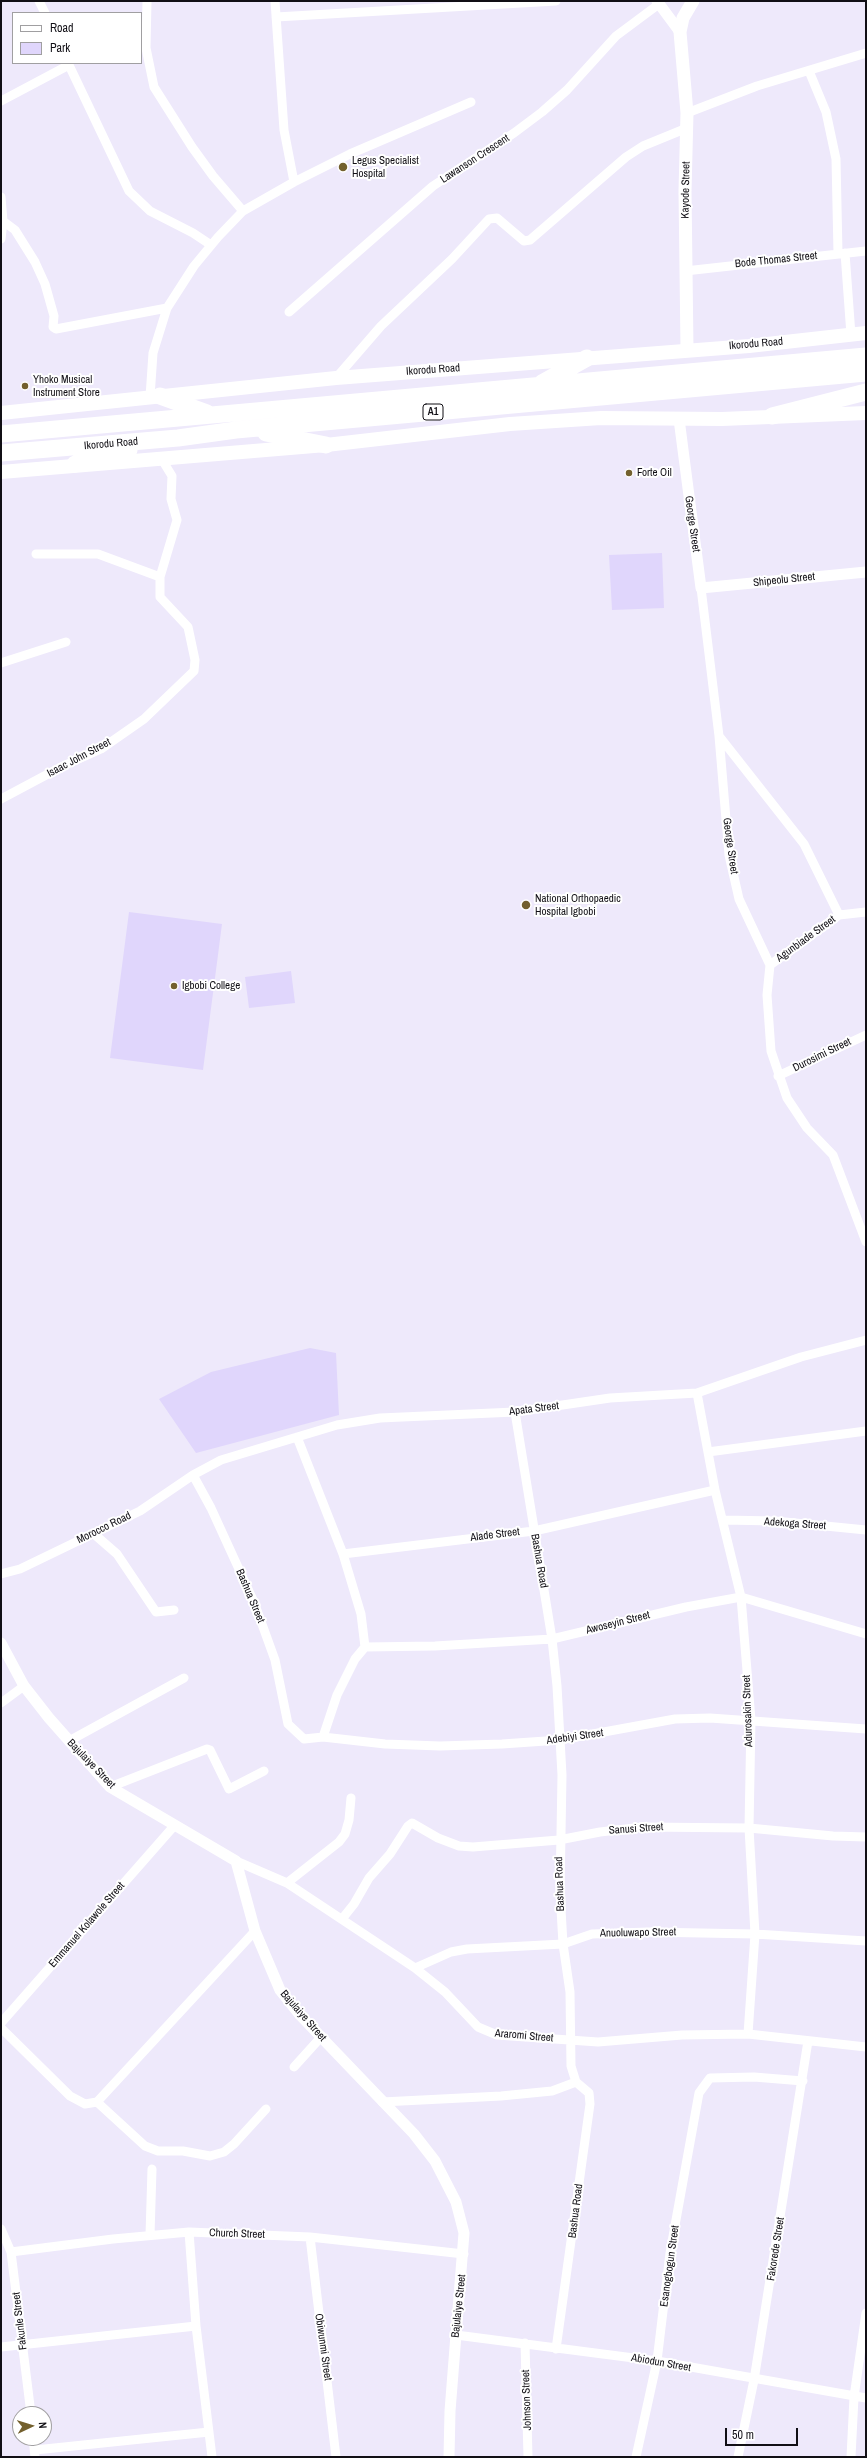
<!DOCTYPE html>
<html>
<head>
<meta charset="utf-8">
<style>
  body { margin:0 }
  #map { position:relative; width:867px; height:2458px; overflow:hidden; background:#eee9fb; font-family:"Archivo Narrow",sans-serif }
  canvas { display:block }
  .frame { position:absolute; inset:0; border:2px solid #110f15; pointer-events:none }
  .legend { position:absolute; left:12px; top:12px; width:130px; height:52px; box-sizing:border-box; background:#fff; border:1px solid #a09fa1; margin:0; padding:5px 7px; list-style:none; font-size:12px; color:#110f15 }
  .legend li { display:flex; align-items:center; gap:8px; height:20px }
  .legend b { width:20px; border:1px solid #a09fa1 }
  .north { position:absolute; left:12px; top:2406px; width:40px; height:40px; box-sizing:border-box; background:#fff; border:1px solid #a09fa1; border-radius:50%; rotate:86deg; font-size:11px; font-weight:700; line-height:16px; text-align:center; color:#110f15 }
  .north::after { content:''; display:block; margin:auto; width:14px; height:18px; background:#73602e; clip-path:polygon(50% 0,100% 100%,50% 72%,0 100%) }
  .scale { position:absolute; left:725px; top:2428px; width:73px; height:18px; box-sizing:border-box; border:2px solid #110f15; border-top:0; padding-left:5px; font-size:12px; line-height:14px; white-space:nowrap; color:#110f15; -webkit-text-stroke:3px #fff; paint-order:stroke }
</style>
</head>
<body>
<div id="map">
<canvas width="867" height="2458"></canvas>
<div class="frame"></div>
<ul class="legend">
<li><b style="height:5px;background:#fff"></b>Road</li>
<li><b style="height:11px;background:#e0d6fc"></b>Park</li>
</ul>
<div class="north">N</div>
<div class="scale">50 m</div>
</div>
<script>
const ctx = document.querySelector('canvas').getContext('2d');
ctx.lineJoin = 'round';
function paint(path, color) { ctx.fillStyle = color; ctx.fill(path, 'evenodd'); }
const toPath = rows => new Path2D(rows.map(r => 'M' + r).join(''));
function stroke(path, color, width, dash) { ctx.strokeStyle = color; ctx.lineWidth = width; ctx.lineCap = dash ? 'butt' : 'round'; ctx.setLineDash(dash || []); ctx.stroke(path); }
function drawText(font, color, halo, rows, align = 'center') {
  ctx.font = font + ' "Archivo Narrow",sans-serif'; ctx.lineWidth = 4; ctx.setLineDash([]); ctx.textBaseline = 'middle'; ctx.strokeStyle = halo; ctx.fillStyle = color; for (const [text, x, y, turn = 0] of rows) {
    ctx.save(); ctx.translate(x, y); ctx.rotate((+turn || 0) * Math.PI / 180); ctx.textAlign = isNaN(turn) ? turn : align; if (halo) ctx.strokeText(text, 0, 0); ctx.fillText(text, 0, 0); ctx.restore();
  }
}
paint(toPath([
  [662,553,664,608,612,610,609,555],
  [129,912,222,924,203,1070,110,1058],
  [291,971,295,1003,249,1008,245,977],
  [310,1348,336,1353,339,1415,196,1453,159,1399,211,1372]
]), '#e0d6fc');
stroke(toPath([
  [39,1,45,13],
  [147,1,146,48,154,87,192,147,213,176,243,211],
  [275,1,284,130,294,182],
  [276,17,556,1],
  [68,63,129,191,150,211,193,233,211,245],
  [809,71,826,112,836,159,838,253],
  [1,101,69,65],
  [687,113,757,86,866,53],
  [1,197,3,221,1,239],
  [3,221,15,230,35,262,45,284,54,316,53,327,56,329,167,308],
  [845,253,851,335],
  [685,271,866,251],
  [289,312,433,186,514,133,542,112,567,90,616,36,659,4],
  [336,378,381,326,452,259,489,219,497,218,524,241,530,240,626,157,643,146,687,128],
  [150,397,153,353,167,308,194,266,218,237,243,211,294,182,350,154,471,102],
  [36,554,98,554,160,577],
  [701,588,719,736,729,855,739,899,770,965,767,995,771,1051,787,1098,807,1128,833,1155,866,1242],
  [1,663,66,642],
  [719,736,804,844,839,915],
  [1,799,63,766,101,749,144,719,194,671,195,660,188,627,160,597,160,577,177,520,171,499,172,476,161,458],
  [770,965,839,915,866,912],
  [778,1076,866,1035],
  [697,1393,715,1490,741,1597,751,1720,749,1828,755,1934,748,2034],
  [515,1412,552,1639,557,1686,562,1775,560,1892,563,1944,570,1992,571,2066,576,2082,589,2093,590,2104,556,2349],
  [297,1437,343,1554,361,1614,365,1647,355,1659,337,1695,323,1737],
  [708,1452,866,1431],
  [193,1475,211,1508,254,1602,275,1660,288,1724,304,1739,323,1737,385,1744,440,1746,502,1744,560,1740,675,1719,710,1718,866,1729],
  [724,1520,775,1521,866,1530],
  [94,1534,117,1554,156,1612,174,1610],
  [343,1554,534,1531,715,1490],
  [1,1574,20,1569,140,1511,193,1475,221,1460,337,1425,380,1418,515,1412,610,1398,697,1393,801,1357,866,1340],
  [365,1647,435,1646,552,1639,686,1607,741,1597,866,1634],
  [1,1703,24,1686],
  [69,1741,184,1678],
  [110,1787,207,1749,210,1750,229,1789,264,1771],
  [236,1861,287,1883,415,1968,445,1992,478,2027,497,2035,598,2042,682,2035,748,2034,866,2047],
  [287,1883,339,1842,345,1834,349,1820,351,1798],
  [342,1919,354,1904,369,1878,390,1854,408,1826,412,1823,438,1838,459,1846,473,1847,559,1840,600,1832,643,1827,749,1828,833,1836,866,1837],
  [415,1968,451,1952,467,1949,563,1944,592,1934,648,1932,755,1934,866,1941],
  [1,2023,174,1826],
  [1,2028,70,2096,85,2104,97,2102,255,1931],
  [294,2067,322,2036],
  [97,2102,145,2146,158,2151,183,2151,210,2156,224,2152,234,2144,266,2109],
  [382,2102,501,2096,552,2091,576,2082],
  [1,2229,11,2252,31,2414],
  [189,2232,196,2326,212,2457],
  [150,2235,152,2169],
  [310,2237,336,2457],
  [11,2252,113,2239,189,2232,310,2237,464,2254],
  [456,2335,657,2361,866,2398],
  [525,2343,528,2457],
  [1,2347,196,2326],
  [33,2438,35,2457],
  [35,2450,209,2432],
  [636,2457,657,2361,670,2253,699,2093,710,2078,754,2077,803,2081],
  [738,2457,754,2380,808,2041],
  [851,2457,854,2397,866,2313]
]), '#fff', 9);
stroke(toPath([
  [657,1,680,32],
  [679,419,701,588,866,572],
  [1,1643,24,1686,49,1718,110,1787,236,1861,255,1931,280,1990,300,2015,414,2134,435,2161,456,2202,464,2233,450,2411,449,2457]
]), '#fff', 11);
stroke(toPath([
  [687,349,685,191,687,113,680,32,683,18,693,1]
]), '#fff', 13);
stroke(toPath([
  [1,413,336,378,749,346,866,333],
  [1,472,326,445,510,424,601,418,722,419,866,413]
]), '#fff', 14);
stroke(toPath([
  [542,383,587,358],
  [160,396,207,413],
  [772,416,866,392],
  [266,433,326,445],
  [1,434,866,356],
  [1,453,178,438,236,430,866,373],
  [75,464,129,450]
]), '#fff', 17);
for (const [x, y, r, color] of [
  [343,167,5,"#73602e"],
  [25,386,4,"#73602e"],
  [629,473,4,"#73602e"],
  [526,905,5,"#73602e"],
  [174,986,4,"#73602e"]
]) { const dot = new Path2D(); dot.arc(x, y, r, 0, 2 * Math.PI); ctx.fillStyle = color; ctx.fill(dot); stroke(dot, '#fff', 1.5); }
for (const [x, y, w] of [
  [433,412,20]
]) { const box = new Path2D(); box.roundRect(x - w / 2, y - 8, w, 16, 3); ctx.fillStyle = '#fff'; ctx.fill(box); stroke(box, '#110f15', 1); }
drawText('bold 10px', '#110f15', null, [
  ["A1",433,412]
]);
drawText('11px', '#110f15', '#fff', [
  ["Lawanson Crescent",475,159,-33],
  ["Kayode Street",686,190,-89],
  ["Bode Thomas Street",776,260,-6],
  ["Ikorodu Road",756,344,-5],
  ["Ikorodu Road",433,370,-4],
  ["Ikorodu Road",111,444,-5],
  ["George Street",692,524,82],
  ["Shipeolu Street",784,580,-6],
  ["Isaac John Street",79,758,-28],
  ["George Street",730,846,82],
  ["Agunbiade Street",806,939,-36],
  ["Durosimi Street",822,1055,-26],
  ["Apata Street",534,1409,-7],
  ["Adekoga Street",795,1524,4],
  ["Morocco Road",104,1528,-26],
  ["Alade Street",495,1535,-7],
  ["Bashua Road",539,1561,80],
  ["Bashua Street",250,1596,67],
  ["Awoseyin Street",618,1623,-14],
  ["Adurosakin Street",748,1711,-92],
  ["Adebiyi Street",575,1737,-8],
  ["Bajulaiye Street",91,1764,46],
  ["Sanusi Street",636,1829,-4],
  ["Bashua Road",560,1884,-92],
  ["Emmanuel Kolawole Street",87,1925,-49],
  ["Anuoluwapo Street",638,1933,-1],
  ["Bajulaiye Street",303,2016,49],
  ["Araromi Street",524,2036,5],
  ["Bashua Road",576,2211,-83],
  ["Church Street",237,2234,2],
  ["Fakorede Street",776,2249,-81],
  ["Esanogbogun Street",670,2266,-82],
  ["Bajulaiye Street",459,2306,-84],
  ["Fakunle Street",20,2321,-97],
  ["Obiwunmi Street",323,2347,82],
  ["Abiodun Street",661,2363,10],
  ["Johnson Street",527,2400,-92]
]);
drawText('11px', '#110f15', '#fff', [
  ["Legus Specialist",352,161],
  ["Hospital",352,174],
  ["Yhoko Musical",33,380],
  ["Instrument Store",33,393],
  ["Forte Oil",637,473],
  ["National Orthopaedic",535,899],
  ["Hospital Igbobi",535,912],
  ["Igbobi College",182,986]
], 'left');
</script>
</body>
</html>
